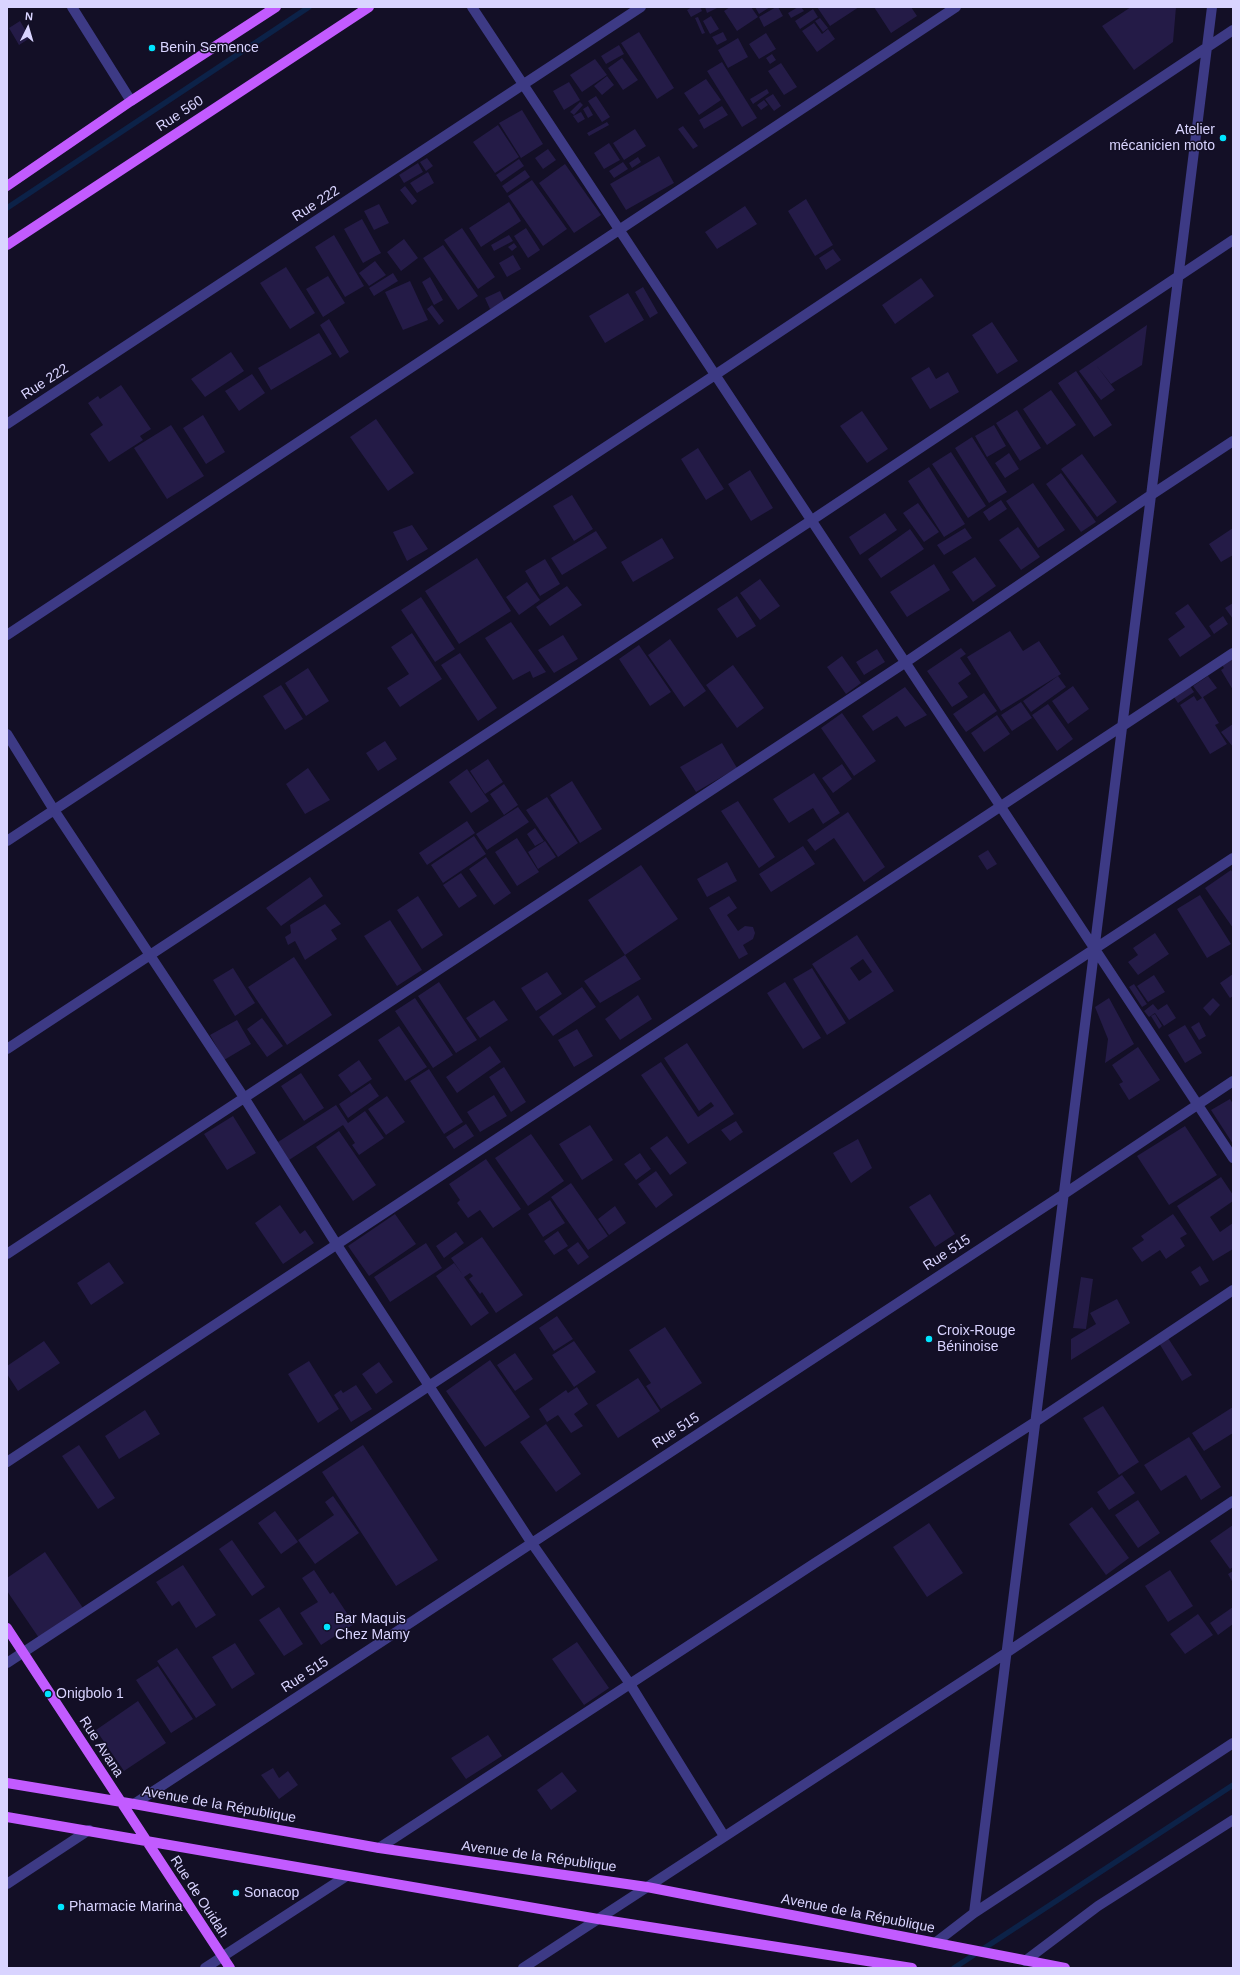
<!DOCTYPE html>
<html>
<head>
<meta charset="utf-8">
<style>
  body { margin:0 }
  #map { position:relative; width:1240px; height:1975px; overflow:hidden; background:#130f26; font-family:Arial,sans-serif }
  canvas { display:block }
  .frame { position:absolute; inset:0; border:8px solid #d9d4ff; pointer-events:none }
  .north { position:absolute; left:8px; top:8px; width:40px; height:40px; -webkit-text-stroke:3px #130f26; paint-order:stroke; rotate:5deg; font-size:11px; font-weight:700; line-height:16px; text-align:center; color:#d9d4ff }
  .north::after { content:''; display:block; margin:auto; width:14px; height:18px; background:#d9d4ff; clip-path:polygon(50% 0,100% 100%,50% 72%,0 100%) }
</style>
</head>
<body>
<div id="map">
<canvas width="1240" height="1975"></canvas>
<div class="frame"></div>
<div class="north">N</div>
</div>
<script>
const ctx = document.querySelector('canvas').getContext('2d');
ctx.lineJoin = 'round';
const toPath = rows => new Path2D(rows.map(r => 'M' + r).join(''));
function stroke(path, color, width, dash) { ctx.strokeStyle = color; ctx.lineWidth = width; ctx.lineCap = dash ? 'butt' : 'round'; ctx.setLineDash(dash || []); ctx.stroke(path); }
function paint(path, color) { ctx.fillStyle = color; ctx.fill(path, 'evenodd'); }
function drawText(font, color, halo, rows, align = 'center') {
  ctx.font = font + ' Arial,sans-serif'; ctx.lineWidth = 3; ctx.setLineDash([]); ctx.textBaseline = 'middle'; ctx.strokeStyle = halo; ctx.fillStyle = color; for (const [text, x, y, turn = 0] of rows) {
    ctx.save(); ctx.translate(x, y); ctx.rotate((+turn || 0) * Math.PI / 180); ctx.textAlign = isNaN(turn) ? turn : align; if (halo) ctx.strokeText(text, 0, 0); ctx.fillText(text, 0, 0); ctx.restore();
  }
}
stroke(toPath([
  [7,208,309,7],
  [954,1968,1233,1785]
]), '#0c2248', 5.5);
paint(toPath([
  [692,7,700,7,702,11,691,17,687,10],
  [705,7,719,7,707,13],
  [730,7,751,7,758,17,737,31,724,11],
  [755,7,770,7,759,14],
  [776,7,778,7,783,16,764,27,759,17],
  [798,7,801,7,804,11,791,18,788,13],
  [817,7,859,7,830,26],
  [874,7,911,7,917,16,891,33],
  [1131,7,1176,7,1173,42,1134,70,1102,26],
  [813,9,818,17,800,29,795,21],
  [711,16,719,29,710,34,703,21],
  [698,17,705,33,702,34,695,18],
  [820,18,828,28,823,32,815,21],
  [20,21,30,38,19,45,9,28],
  [814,23,822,34,828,29,835,39,817,52,802,31],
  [639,32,674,88,657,99,621,43],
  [723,32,727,40,717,45,712,37],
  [766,33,776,49,759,59,749,44],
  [738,38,748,57,728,68,718,50],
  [619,45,624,54,606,64,601,56],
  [772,54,776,60,770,64,766,58],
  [622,58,638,80,623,90,608,68],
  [595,59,607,75,582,92,570,75],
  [722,62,757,118,742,127,707,71],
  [781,63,797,87,784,95,768,71],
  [607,76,614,85,602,95,594,86],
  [706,79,721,100,699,115,684,93],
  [569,82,580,100,564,110,553,91],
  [767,89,769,93,753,104,750,99],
  [773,94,781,106,774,111,765,99],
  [596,96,610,117,602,122,588,101],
  [764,100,768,105,761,110,757,105],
  [580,102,583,105,574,115,570,112],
  [588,106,593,115,588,118,583,109],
  [722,106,728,115,704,129,699,120],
  [522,110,543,144,521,158,499,123],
  [581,112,585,119,578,123,573,116],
  [607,122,609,125,589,136,587,133],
  [498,125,519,157,495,173,473,142],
  [683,126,698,146,693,149,678,129],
  [635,129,646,146,624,160,613,143],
  [609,143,620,160,604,169,594,153],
  [548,149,556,160,543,169,535,158],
  [659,156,674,183,626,210,610,184],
  [638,157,641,162,632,168,629,163],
  [427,158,433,166,426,171,420,162],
  [519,159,524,166,501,182,496,175],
  [623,162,628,169,614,178,609,171],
  [418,163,423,172,404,183,399,175],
  [565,164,601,215,574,233,539,183],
  [525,170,530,177,507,193,502,186],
  [428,172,434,183,417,193,410,183],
  [532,180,567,229,543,246,508,196],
  [405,186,417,201,412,205,400,190],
  [806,199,833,245,815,256,788,211],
  [509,202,521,221,481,247,469,228],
  [379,204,389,223,374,230,364,211],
  [745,206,757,224,717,249,705,232],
  [362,219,381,253,363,263,344,229],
  [462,228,495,277,478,289,444,240],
  [526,228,540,250,528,258,514,236],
  [334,235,364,286,345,297,315,247],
  [509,235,513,241,494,251,491,245],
  [404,239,418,258,401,271,387,252],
  [514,243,517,247,512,251,508,247],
  [443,245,478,296,458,310,423,258],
  [833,249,841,260,826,270,819,258],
  [513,255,521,269,507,277,499,263],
  [375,261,386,275,369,286,359,273],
  [286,267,315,313,290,329,260,283],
  [393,273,398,281,374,296,369,288],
  [328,276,345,303,323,317,306,289],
  [430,277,443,300,434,305,422,282],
  [921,278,934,296,895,324,882,305],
  [410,281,428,320,403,330,385,292],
  [643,287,658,313,650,318,635,292],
  [500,291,505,302,490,309,485,298],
  [628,293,644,320,605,343,589,316],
  [432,305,444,321,439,325,427,309],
  [329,319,349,352,340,358,320,325],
  [992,322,1018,361,997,374,972,335],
  [1147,325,1142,365,1111,384,1096,365,1115,390,1101,400,1079,371],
  [319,333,332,354,271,390,258,368],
  [231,352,244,371,205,397,191,379],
  [929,367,936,379,948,372,959,392,930,409,911,378],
  [1076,371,1112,425,1094,437,1058,383],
  [252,374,265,393,239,411,225,391],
  [121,385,151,429,140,436,143,440,109,462,90,434,103,425,88,403,98,396,100,399],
  [1051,390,1076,425,1047,445,1023,409],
  [1017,410,1041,448,1020,461,996,423],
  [862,411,888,449,867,463,840,426],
  [203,415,225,452,206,464,183,428],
  [376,419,414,473,388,491,350,437],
  [171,425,204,476,167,499,134,448],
  [994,425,1006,446,987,457,975,436],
  [972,437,1007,492,989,503,955,448],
  [698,448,724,489,706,500,681,459],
  [951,452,986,506,968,518,932,464],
  [1009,453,1019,469,1005,478,995,463],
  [1082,454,1117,502,1097,517,1061,469],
  [929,467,965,524,944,537,908,481],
  [750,470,773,508,751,521,728,484],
  [1061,473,1096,522,1081,532,1046,484],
  [1033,483,1065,530,1038,548,1006,501],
  [572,495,593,529,574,541,553,506],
  [1001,500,1007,509,989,521,983,512],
  [918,503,939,532,924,542,903,513],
  [885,513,897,530,860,555,849,537],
  [412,525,428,549,407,561,393,532],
  [1018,527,1040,557,1021,570,999,540],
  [965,528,972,538,944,555,937,545],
  [1233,528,1233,555,1221,562,1209,544],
  [910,529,924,549,881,578,868,559],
  [596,531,607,548,562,575,551,558],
  [662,538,674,558,633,582,621,562],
  [975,557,996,586,973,602,952,572],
  [477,558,511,611,459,644,425,591],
  [545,559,560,584,540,596,525,571],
  [934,564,950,590,907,617,890,592],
  [760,579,780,606,760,620,740,593],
  [527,582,540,600,519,615,506,597],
  [567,586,582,605,550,626,536,607],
  [737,596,756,626,737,638,717,609],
  [421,597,455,649,435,662,401,610],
  [1233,603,1233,619,1225,608],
  [1188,604,1211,636,1180,657,1168,639,1185,627,1175,613],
  [1223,616,1228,624,1214,634,1209,626],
  [511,622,546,672,533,678,530,671,513,680,485,638],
  [1010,631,1023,651,1039,641,1061,674,1001,711,967,657],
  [412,633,442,679,400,707,387,688,409,674,391,647],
  [563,635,578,659,554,673,538,650],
  [670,639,706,691,684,707,648,655],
  [639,645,671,692,650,706,619,659],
  [961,648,966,654,960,658,971,674,958,683,968,697,952,707,927,671],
  [877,649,885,662,864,675,856,662],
  [460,653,497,708,478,721,441,665],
  [842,656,861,683,846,694,827,667],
  [1233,657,1233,690,1221,670,1224,668,1221,664],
  [733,665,764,708,737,728,706,685],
  [308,668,329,701,306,716,285,683],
  [1058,676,1066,687,1031,712,1023,701],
  [1208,676,1217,688,1203,697,1219,723,1215,725,1227,744,1210,754,1180,705,1194,696,1197,701,1202,698,1193,686],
  [281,685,303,719,285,730,263,696],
  [1073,686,1089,709,1068,724,1052,701],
  [1190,686,1194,692,1178,703,1174,697],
  [905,687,927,715,905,727,897,716,873,731,862,716],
  [984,693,997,711,966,732,953,714],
  [1021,702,1032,718,1012,731,1001,715],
  [1048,704,1073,739,1057,751,1032,715],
  [842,713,876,761,854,776,821,728],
  [997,715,1010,734,984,752,971,733],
  [1233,724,1233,747,1221,732],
  [385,741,397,759,378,771,366,753],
  [722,743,737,768,696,792,680,767],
  [488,759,503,782,485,794,470,771],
  [842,764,852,779,833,793,822,778],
  [308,768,330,800,305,814,286,784],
  [467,769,489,801,471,813,449,782],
  [814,773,840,813,823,824,813,808,789,823,773,799],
  [572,781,602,829,580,843,550,795],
  [504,784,518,805,504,815,490,794],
  [547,797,578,843,558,857,526,810],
  [738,801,775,857,759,868,721,811],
  [518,807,529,822,487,850,476,834],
  [848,812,885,867,864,882,834,838,815,851,807,840],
  [467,821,475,833,427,865,419,853],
  [535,828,544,841,535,846,527,834],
  [474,836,486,854,443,883,431,865],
  [517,838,539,872,517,886,495,852],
  [545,841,556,857,538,869,528,852],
  [803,846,815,864,771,892,759,874],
  [988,850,997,864,987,870,978,856],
  [486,857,511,893,494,905,469,869],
  [727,862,737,881,707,897,697,879],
  [641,865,678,919,625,955,588,900],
  [1231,870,1233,873,1233,928,1205,888],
  [461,873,477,896,459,908,443,885],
  [310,877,323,896,281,926,266,908],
  [1200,895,1231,944,1207,958,1177,909],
  [418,896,443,935,422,949,397,910],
  [729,896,737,908,727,915,738,931,745,926,753,927,755,933,753,939,743,945,748,954,739,959,709,908],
  [325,904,341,924,331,930,337,939,305,960,295,941,288,945,285,937,291,933,290,925],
  [390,920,422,970,397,986,364,936],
  [1155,933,1169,954,1138,975,1128,962,1138,955,1133,948],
  [857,935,894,991,849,1020,812,964],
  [863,959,872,972,859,981,850,968],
  [625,955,641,979,600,1003,584,981],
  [294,957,332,1015,287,1045,248,987],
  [233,968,255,1003,235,1016,213,980],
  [812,968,846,1023,827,1035,793,979],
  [547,972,562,994,536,1011,521,988],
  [1233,974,1233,996,1230,998,1220,983],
  [1154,975,1165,992,1148,1002,1137,986],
  [439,982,477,1040,456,1053,418,996],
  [785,982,821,1038,803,1049,767,993],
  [1134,984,1147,1004,1142,1007,1129,987],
  [582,987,596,1007,553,1036,539,1017],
  [638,995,652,1019,620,1040,605,1019],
  [415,998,453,1055,433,1068,395,1011],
  [1109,998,1134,1044,1105,1063,1108,1039,1095,1007],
  [1213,998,1220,1005,1210,1016,1203,1008],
  [494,1000,508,1020,480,1038,466,1018],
  [1153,1004,1158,1010,1167,1004,1176,1018,1164,1026,1155,1013,1149,1017,1144,1011],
  [1155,1014,1162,1026,1159,1029,1151,1016],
  [262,1018,283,1046,267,1057,247,1029],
  [237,1020,251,1044,224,1060,210,1035],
  [1199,1022,1206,1036,1199,1040,1191,1027],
  [1185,1025,1202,1053,1185,1063,1168,1035],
  [399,1026,427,1067,405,1081,378,1040],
  [577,1029,593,1056,574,1067,558,1040],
  [687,1043,734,1114,688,1144,641,1075,661,1062,698,1117,714,1106,711,1102,699,1111,664,1058],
  [490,1046,501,1062,457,1093,446,1077],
  [1138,1047,1160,1080,1129,1100,1119,1084,1123,1082,1112,1065],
  [359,1060,372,1079,351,1093,338,1075],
  [504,1067,526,1102,511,1112,489,1077],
  [429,1069,463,1122,444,1134,410,1081],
  [301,1073,324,1108,304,1121,281,1086],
  [370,1083,379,1096,348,1118,339,1104],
  [494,1095,507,1116,480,1132,467,1112],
  [387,1096,405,1122,386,1135,368,1109],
  [1230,1099,1233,1104,1233,1144,1211,1110],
  [336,1105,348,1123,365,1111,384,1138,359,1155,352,1145,355,1143,343,1125,289,1160,278,1142],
  [233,1116,256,1153,227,1170,204,1134],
  [736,1121,743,1132,730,1141,721,1130],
  [466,1124,474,1136,454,1149,446,1137],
  [590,1125,613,1160,582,1180,559,1144],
  [1185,1126,1217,1175,1169,1205,1137,1156],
  [339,1131,376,1185,353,1201,316,1147],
  [531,1134,564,1181,528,1206,495,1158],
  [667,1136,687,1163,670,1175,650,1148],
  [858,1139,872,1168,851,1183,833,1153],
  [640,1153,651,1169,636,1180,624,1164],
  [486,1159,521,1209,493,1228,480,1210,468,1218,457,1203,460,1200,449,1184],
  [656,1171,673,1195,656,1208,638,1184],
  [1221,1177,1233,1195,1233,1201,1210,1217,1220,1232,1233,1223,1233,1249,1213,1261,1177,1206],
  [571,1183,608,1236,588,1250,551,1197],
  [930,1194,955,1234,935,1247,909,1207],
  [550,1200,565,1223,543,1237,528,1214],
  [280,1205,300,1234,305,1230,314,1243,283,1264,255,1223],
  [615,1206,626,1223,609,1235,598,1219],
  [395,1214,416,1244,369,1276,348,1246],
  [1173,1214,1187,1234,1180,1238,1185,1246,1166,1259,1160,1250,1142,1262,1132,1248,1144,1240,1141,1236],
  [558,1231,568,1246,554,1255,544,1241],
  [456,1232,464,1243,444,1258,436,1246],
  [482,1237,523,1295,496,1313,482,1292,480,1294,469,1279,473,1276,470,1273,464,1277,489,1313,471,1326,436,1276,454,1263,463,1275,451,1258],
  [578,1242,589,1257,578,1265,567,1250],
  [426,1243,442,1268,390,1302,374,1277],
  [109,1262,124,1283,91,1305,77,1283],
  [1200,1266,1209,1281,1200,1286,1191,1272],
  [1081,1277,1093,1279,1086,1329,1073,1328],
  [1117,1299,1130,1323,1071,1360,1071,1339,1096,1324,1090,1313],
  [557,1316,573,1339,554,1351,539,1328],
  [665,1327,702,1383,661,1409,646,1386,651,1383,629,1350],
  [1168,1338,1192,1375,1182,1381,1159,1343],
  [44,1341,60,1363,18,1391,7,1374,7,1366],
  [574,1341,596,1372,574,1387,552,1355],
  [515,1353,533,1379,515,1391,497,1365],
  [490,1360,530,1417,485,1447,446,1391],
  [309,1361,339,1409,318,1423,288,1374],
  [379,1362,393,1382,376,1394,362,1374],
  [638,1378,660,1411,618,1438,596,1405],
  [356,1385,372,1409,351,1422,334,1395,341,1390,343,1393],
  [577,1387,588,1404,574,1414,583,1426,571,1433,558,1415,547,1422,539,1409,566,1390,568,1393],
  [1103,1406,1139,1462,1119,1475,1083,1418],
  [1233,1407,1233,1433,1204,1451,1192,1433],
  [145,1410,160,1434,119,1459,105,1436],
  [546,1424,581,1474,556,1492,520,1442],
  [1189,1437,1221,1487,1201,1500,1186,1475,1161,1491,1144,1465],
  [79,1445,115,1498,98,1509,62,1456],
  [363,1445,438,1560,396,1586,322,1472],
  [1122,1475,1135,1493,1109,1510,1097,1492],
  [333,1496,342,1509,337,1512,342,1509,359,1533,315,1564,298,1540,334,1515,325,1502],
  [1138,1500,1160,1533,1138,1548,1115,1515],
  [1092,1507,1129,1558,1106,1575,1069,1524],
  [275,1511,298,1542,281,1554,258,1523],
  [929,1523,963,1573,927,1597,893,1547],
  [1233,1525,1233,1567,1230,1569,1210,1541],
  [232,1540,265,1587,252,1596,219,1549],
  [45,1552,83,1608,39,1638,7,1591,7,1578],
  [183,1565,216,1615,196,1628,179,1601,172,1606,156,1582],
  [314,1570,330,1594,333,1592,354,1624,321,1645,300,1613,318,1602,302,1578],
  [1170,1570,1193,1606,1168,1622,1145,1586],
  [1233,1571,1233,1583,1228,1574],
  [279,1607,303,1644,284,1656,259,1620],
  [1233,1607,1233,1624,1218,1635,1210,1623],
  [1198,1614,1213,1635,1185,1654,1170,1634],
  [577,1642,609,1688,584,1705,552,1659],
  [235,1643,255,1674,232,1689,212,1657],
  [177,1648,216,1705,196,1718,157,1661],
  [158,1666,193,1719,171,1733,136,1680],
  [138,1701,166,1743,124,1771,96,1730],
  [488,1735,502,1756,466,1779,451,1758],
  [273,1768,279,1778,288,1771,298,1785,279,1799,261,1775],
  [562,1772,577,1791,551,1810,537,1790]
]), '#241b47');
stroke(toPath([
  [72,7,131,101],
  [472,7,1233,1158],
  [7,424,641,7],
  [7,635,956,7],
  [7,734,54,810,245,1099,337,1245,531,1542,630,1684,724,1836],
  [7,841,715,375,1233,30],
  [7,1049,812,520,1233,240],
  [7,1254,906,662,1151,495,1233,441],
  [7,1462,1233,653],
  [7,1663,1233,858],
  [134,1804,1064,1194,1233,1081],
  [379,1848,815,1563,1035,1422,1233,1290],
  [7,1884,89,1830],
  [974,1913,1212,7],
  [935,1943,974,1913,1233,1743],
  [1025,1961,1098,1906,1233,1820],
  [205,1968,345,1877],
  [523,1968,1006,1653,1233,1501]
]), '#3d3a85', 10);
stroke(toPath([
  [7,186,131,101,276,7],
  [7,245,369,7],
  [7,1628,230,1968],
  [7,1783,134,1804,379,1848,647,1887,1065,1968],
  [7,1817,598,1919,912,1968]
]), '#c25bff', 10);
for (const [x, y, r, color] of [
  [152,48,4,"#00e5ff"],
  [1223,138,4,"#00e5ff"],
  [929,1339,4,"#00e5ff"],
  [327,1627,4,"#00e5ff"],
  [48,1694,4,"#00e5ff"],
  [236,1893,4,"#00e5ff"],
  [61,1907,4,"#00e5ff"]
]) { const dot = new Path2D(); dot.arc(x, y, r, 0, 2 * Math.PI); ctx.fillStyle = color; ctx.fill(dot); stroke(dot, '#130f26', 1.5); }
drawText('14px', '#d9d4ff', '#130f26', [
  ["Benin Semence",160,48],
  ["Atelier",1215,130,"right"],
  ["mécanicien moto",1215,146,"right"],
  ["Croix-Rouge",937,1331],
  ["Béninoise",937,1347],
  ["Bar Maquis",335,1619],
  ["Chez Mamy",335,1635],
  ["Onigbolo 1",56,1694],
  ["Sonacop",244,1893],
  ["Pharmacie Marina",69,1907]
], 'left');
drawText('14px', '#d9d4ff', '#130f26', [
  ["Rue 560",180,114,-33],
  ["Rue 222",316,204,-33],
  ["Rue 222",45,382,-33],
  ["Rue 515",947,1253,-33],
  ["Rue 515",676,1431,-33],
  ["Rue 515",305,1675,-33],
  ["Rue Avana",101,1747,57],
  ["Avenue de la République",219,1805,10],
  ["Avenue de la République",539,1857,8],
  ["Rue de Ouidah",199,1897,57],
  ["Avenue de la République",858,1914,11]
]);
</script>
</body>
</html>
